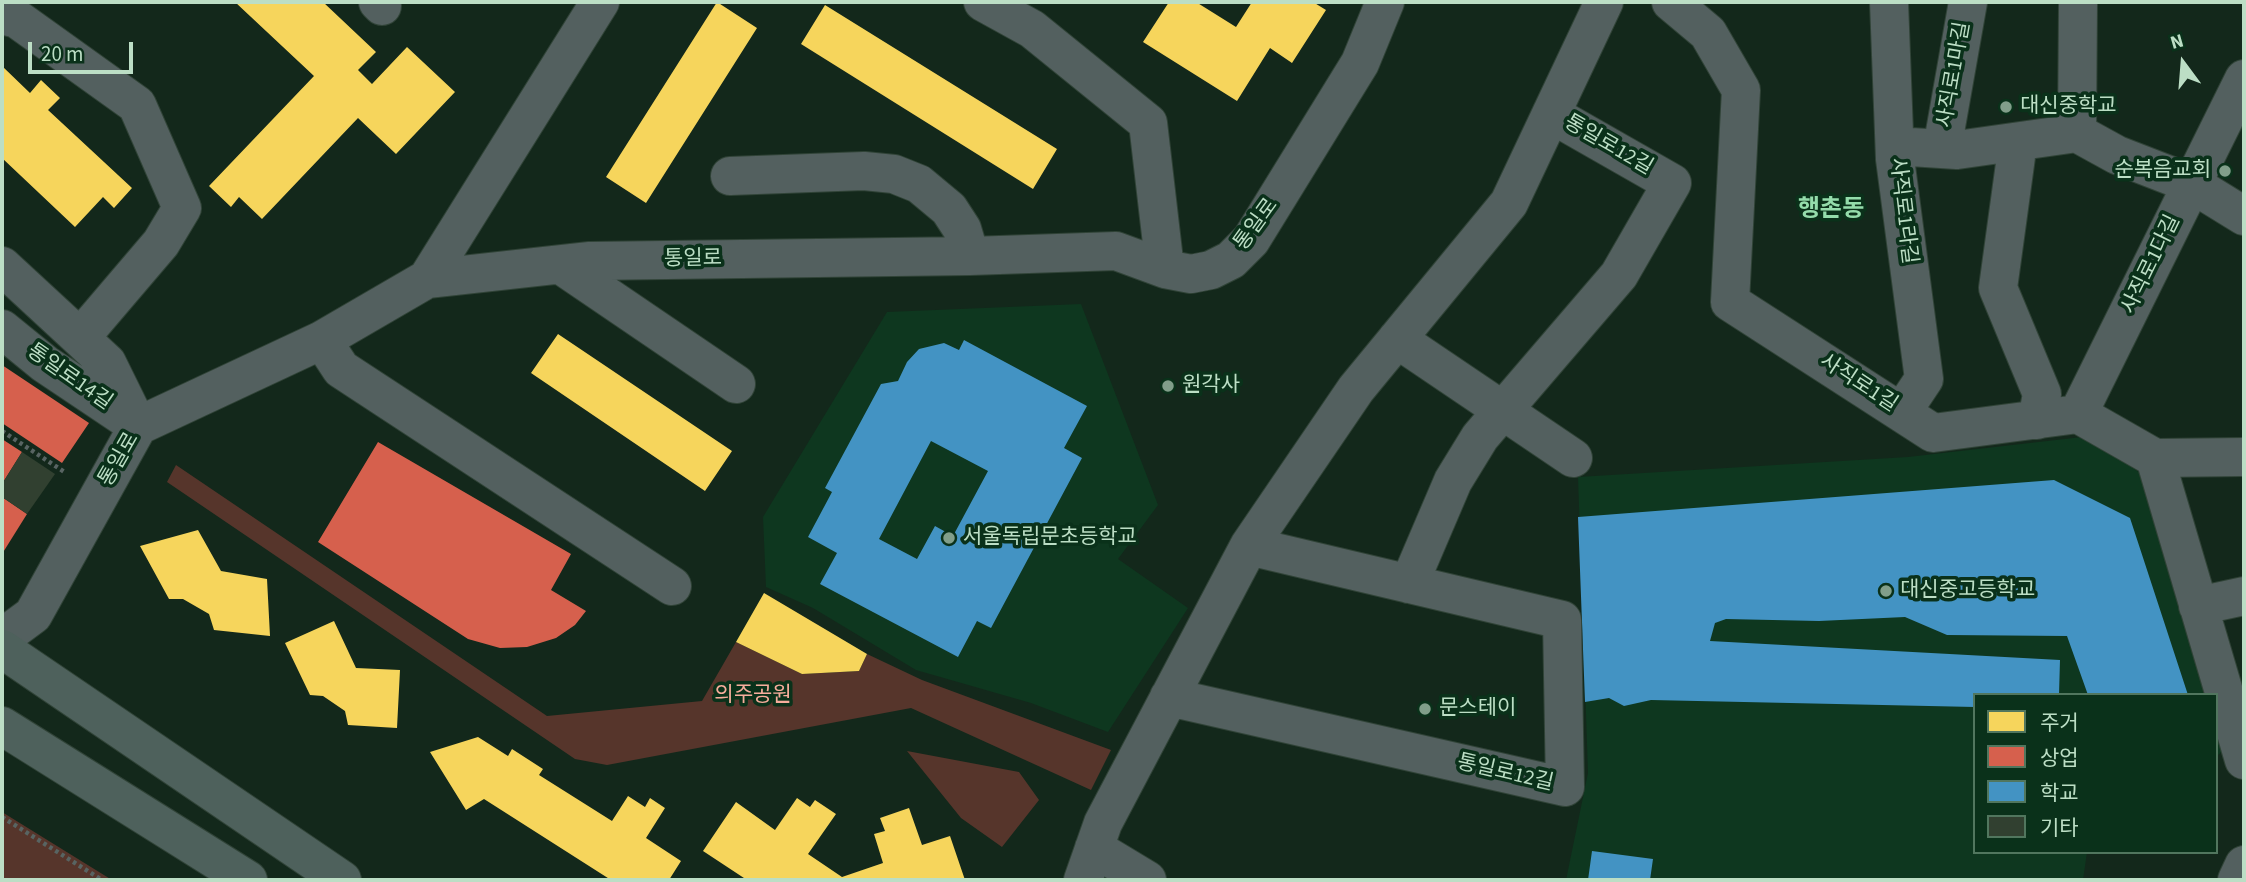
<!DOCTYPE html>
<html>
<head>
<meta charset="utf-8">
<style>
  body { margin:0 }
  #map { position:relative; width:2246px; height:882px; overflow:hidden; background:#13281b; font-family:"Source Sans 3","Noto Sans KR",sans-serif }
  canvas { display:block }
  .frame { position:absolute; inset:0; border:4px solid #bcdec5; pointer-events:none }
  .legend { position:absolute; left:1973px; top:693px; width:245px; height:161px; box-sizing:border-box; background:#0a311a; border:2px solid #51765e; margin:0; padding:9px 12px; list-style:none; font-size:21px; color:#bcdec5 }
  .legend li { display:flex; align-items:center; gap:14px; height:35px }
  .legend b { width:35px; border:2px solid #51765e }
  .north { position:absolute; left:2148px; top:28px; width:70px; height:70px; -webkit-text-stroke:5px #0a311a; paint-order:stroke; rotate:344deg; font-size:19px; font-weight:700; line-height:28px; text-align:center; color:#bcdec5 }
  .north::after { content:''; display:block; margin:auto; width:24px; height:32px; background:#bcdec5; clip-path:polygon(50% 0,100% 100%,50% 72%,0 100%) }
  .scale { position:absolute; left:28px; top:42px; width:105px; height:32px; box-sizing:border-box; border:4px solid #bcdec5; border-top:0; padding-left:9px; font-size:21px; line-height:24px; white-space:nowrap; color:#bcdec5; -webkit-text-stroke:5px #0a311a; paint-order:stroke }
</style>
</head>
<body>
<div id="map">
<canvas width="2246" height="882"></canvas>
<div class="frame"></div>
<ul class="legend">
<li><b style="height:19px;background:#f6d55c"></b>주거</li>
<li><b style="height:19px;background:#d6604d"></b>상업</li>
<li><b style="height:19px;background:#4393c3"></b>학교</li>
<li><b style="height:19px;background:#314030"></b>기타</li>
</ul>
<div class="north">N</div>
<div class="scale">20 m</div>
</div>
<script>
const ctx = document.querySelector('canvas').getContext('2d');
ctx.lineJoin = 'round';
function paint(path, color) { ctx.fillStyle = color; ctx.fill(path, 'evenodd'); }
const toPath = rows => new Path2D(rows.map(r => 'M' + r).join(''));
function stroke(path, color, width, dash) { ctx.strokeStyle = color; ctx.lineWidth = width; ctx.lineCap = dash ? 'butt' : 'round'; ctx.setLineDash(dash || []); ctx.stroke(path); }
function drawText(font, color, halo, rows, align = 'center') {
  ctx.font = font + ' "Source Sans 3","Noto Sans KR",sans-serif'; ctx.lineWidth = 7; ctx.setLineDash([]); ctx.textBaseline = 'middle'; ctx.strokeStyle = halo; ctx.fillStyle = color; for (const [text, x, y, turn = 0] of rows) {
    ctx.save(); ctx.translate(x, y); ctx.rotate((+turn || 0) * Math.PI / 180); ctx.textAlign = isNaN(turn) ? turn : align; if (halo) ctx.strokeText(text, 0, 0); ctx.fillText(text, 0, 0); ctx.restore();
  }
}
paint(toPath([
  [1081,304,1158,505,1118,559,1188,608,1108,732,1031,703,916,670,813,608,766,587,763,517,887,312],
  [2091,436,2157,486,2235,739,2216,757,2216,695,1975,695,1975,852,2087,852,2083,880,1566,880,1588,773,1578,477,1908,457]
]), '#0e371f');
paint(toPath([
  [176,465,547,716,702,701,736,642,802,674,859,671,867,654,922,680,1111,750,1091,790,911,708,607,765,575,759,167,482],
  [907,751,1019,772,1039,800,1002,847,961,818],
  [2,812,112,880,2,880]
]), '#56352b');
paint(toPath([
  [235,2,323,2,376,52,358,70,372,84,407,47,455,92,396,154,358,118,262,219,239,197,231,207,209,186,314,76],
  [717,2,757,28,646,203,606,177],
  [1169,2,1196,2,1236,27,1252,2,1313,2,1326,10,1292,63,1270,48,1237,101,1143,42],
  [825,5,1057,149,1033,189,801,44],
  [2,66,30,93,41,80,60,98,48,110,132,188,114,208,103,197,75,227,2,158],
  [558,334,732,451,705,491,531,373],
  [198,530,221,571,267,579,270,636,214,630,209,614,183,599,169,599,140,546],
  [764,593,867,654,859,671,802,674,736,642],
  [334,621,356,668,400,670,397,728,348,725,345,711,323,696,310,695,285,643],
  [478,737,508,756,512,749,543,769,539,775,612,821,628,796,645,807,650,798,665,808,646,838,681,861,669,880,611,880,484,799,466,810,430,752],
  [797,798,810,807,815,800,836,814,808,854,842,877,883,863,874,834,885,831,880,818,909,808,922,845,950,836,965,880,747,880,703,851,736,802,775,830]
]), '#f6d55c');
paint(toPath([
  [2,365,89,423,62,463,2,423],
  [2,439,22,452,2,484],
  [378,442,571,554,551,590,586,611,575,625,556,638,527,647,500,648,468,639,318,542],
  [2,497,27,514,2,554]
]), '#d6604d');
paint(toPath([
  [964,340,1087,406,1064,448,1082,458,991,628,977,621,958,657,820,584,837,553,808,537,832,492,825,488,881,384,898,381,907,362,919,349,944,343,959,350],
  [931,441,988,471,953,536,935,526,917,559,879,539],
  [2054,480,2130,518,2188,695,2088,695,2067,636,1947,635,1905,617,1819,621,1726,619,1715,623,1710,641,2060,660,2059,695,1975,695,1975,707,1651,700,1624,706,1609,698,1585,702,1578,517],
  [1592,851,1653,859,1650,880,1588,880]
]), '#4393c3');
paint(toPath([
  [22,452,55,474,27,514,2,497,2,484]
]), '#314030');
const minor = toPath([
  [378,2,382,6],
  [983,2,1032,29,1148,123,1165,269],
  [1671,2,1708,33,1741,90,1730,302,1933,433,2078,414,2155,458,2244,760],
  [1889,2,1895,159,1924,379,1902,412],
  [2078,2,2077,133,2117,155,2192,184,2244,216],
  [2,15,17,19,137,105,182,208,161,243,80,338],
  [2018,142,1998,288,2042,394,2037,420],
  [1895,146,1957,150,2077,133],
  [1942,149,1968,2],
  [730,176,864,171,894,174,919,184,949,209,962,229,970,256],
  [561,265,736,384],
  [2,266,107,363,138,426],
  [427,279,600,2],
  [2,329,45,364,136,425],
  [1397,339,1573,458],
  [322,340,341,369,672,586],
  [2078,414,2244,79],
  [2155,458,2244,457],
  [1409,584,1453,481,1480,437,1619,275,1672,183,1551,114],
  [2198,606,2244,596],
  [2,638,33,615,138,426,322,340,427,279,590,261,970,256,1116,251,1165,269,1191,274,1211,270,1231,260,1251,240,1360,63,1385,2],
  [1169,697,1565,787,1562,620,1249,546],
  [1094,848,1147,880],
  [1083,880,1103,823,1249,546,1356,389,1509,203,1604,2],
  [2237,880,2244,865]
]);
const major = toPath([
  [2,649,342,880],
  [2,726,248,880]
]);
stroke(minor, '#304337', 40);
stroke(major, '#304337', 40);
stroke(toPath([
  [2,431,66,473],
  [2,817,102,880]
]), '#586462', 4.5, [3.5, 3.5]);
stroke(minor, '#53605f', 38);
stroke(major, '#4e615c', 38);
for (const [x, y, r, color] of [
  [2006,107,7,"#819e8a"],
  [2225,171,7,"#819e8a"],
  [1168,386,7,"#819e8a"],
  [949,538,7,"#819e8a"],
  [1886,591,7,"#819e8a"],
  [1425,709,7,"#819e8a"]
]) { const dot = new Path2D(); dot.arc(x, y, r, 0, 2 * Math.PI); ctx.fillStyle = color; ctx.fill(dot); stroke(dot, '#0a311a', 2.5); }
drawText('21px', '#bcdec5', '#0a311a', [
  ["사직로1마길",1955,75,-80],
  ["통일로12길",1608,146,30],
  ["사직로1라길",1902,211,83],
  ["통일로",1257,225,-54],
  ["통일로",693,260,-1],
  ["사직로1다길",2152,265,-64],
  ["통일로14길",69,378,35],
  ["사직로1길",1858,384,33],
  ["통일로",120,460,-60],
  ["통일로12길",1505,774,13]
]);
drawText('21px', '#bcdec5', '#0a311a', [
  ["대신중학교",2020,107],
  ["순복음교회",2211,171,"right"],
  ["원각사",1182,386],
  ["서울독립문초등학교",963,538],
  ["대신중고등학교",1900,591],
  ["문스테이",1439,709]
], 'left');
drawText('21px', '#f6ad9c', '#0a311a', [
  ["의주공원",753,696]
]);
drawText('bold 24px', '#94dcab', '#0a311a', [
  ["행촌동",1831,211]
]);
</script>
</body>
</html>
